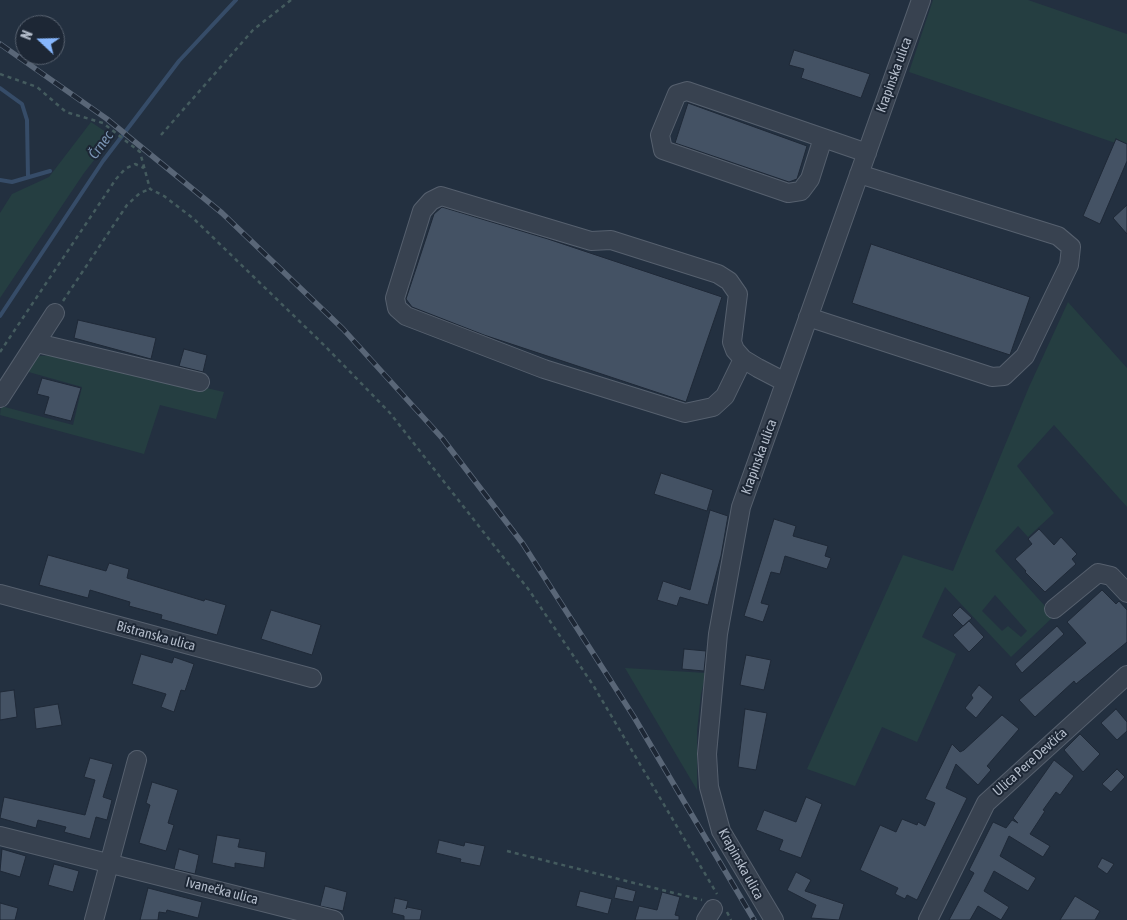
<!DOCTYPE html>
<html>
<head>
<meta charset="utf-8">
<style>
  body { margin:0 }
  #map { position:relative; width:1127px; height:920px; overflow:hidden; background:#233040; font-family:"Asap Condensed",sans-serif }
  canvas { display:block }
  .north { position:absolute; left:15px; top:15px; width:50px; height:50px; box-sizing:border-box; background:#1d2735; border:1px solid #596371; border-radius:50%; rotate:291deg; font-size:14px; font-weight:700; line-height:20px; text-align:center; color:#b4bdcb }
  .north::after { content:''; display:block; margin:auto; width:18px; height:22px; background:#86b6fd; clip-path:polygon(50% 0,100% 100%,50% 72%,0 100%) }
</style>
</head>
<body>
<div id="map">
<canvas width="1127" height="920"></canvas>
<div class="north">N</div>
</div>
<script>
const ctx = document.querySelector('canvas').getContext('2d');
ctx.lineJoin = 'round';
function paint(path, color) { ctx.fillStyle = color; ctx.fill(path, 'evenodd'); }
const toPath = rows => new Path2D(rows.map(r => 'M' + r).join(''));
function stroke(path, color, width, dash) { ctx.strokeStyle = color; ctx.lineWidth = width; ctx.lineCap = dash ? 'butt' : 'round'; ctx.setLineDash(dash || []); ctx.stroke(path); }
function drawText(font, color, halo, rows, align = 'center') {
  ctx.font = font + ' "Asap Condensed",sans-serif'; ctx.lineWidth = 4; ctx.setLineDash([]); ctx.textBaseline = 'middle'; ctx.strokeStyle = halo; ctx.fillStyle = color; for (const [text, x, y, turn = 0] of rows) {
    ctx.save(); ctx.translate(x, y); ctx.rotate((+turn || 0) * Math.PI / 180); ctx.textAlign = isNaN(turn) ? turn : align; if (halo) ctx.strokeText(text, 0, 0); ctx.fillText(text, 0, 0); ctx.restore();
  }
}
paint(toPath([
  [933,0,1028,0,1127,34,1127,147,909,72],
  [91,122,109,134,102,144,105,146,84,173,0,298,0,213,12,194,49,177],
  [1068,302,1127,368,1127,507,1054,425,1017,466,1054,513,1028,537,1018,526,995,551,1054,616,1011,657,945,587,922,637,956,654,917,742,882,727,855,786,807,769,903,555,953,571,1029,387],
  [995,595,1027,631,1021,637,1008,626,1002,631,982,611],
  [61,355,224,392,216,419,160,405,144,454,0,415,1,406,73,425,82,387,25,371,35,356],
  [625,668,706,673,701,694,697,731,697,790]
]), '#253e41');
stroke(toPath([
  [0,88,22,104,27,120,28,177],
  [0,180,12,182,50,171],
  [0,316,103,161,179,61,236,0]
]), '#364c68', 4);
const building = toPath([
  [794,50,870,74,861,98,801,78,804,69,789,65,794,50],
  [688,103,807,146,797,179,789,182,675,143,688,103],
  [1116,139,1127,144,1127,161,1100,224,1083,216,1116,139],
  [1127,205,1127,234,1113,218,1127,205],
  [442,207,548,239,722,297,686,402,484,335,412,307,406,299,434,214,442,207],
  [871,244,1030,297,1010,355,852,303,871,244],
  [78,320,156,338,151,359,74,338,78,320],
  [184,349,207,355,203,372,179,366,184,349],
  [42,378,81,388,71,421,44,414,49,397,37,394,42,378],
  [661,473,713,490,707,511,654,494,661,473],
  [710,510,728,516,721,556,708,605,680,597,677,606,657,600,663,581,690,590,710,510],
  [774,519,796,526,793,536,828,546,825,556,831,558,827,569,785,556,780,574,771,572,761,603,769,605,763,622,744,616,774,519],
  [1039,529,1054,545,1061,537,1077,554,1072,559,1076,564,1045,592,1025,572,1026,571,1015,559,1032,544,1028,539,1039,529],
  [48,555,106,571,109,563,129,569,127,578,204,601,205,599,226,605,217,635,161,619,162,615,129,606,130,602,90,590,88,598,39,585,48,555],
  [1102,590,1116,604,1119,601,1127,610,1127,642,1076,684,1074,681,1035,717,1019,700,1086,643,1067,622,1102,590],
  [960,607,972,618,963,626,952,615,960,607],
  [271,610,321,625,312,655,261,639,271,610],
  [969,621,984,637,969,652,953,635,969,621],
  [1057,626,1064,634,1022,673,1015,664,1057,626],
  [684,649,706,651,704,671,682,669,684,649],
  [141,654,172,663,174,657,194,664,185,691,181,690,174,712,161,707,166,694,132,684,141,654],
  [746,655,771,660,764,690,740,685,746,655],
  [979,685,993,697,976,718,965,708,973,698,971,695,979,685],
  [14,690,17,717,0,720,0,692,14,690],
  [58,704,62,725,36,729,34,708,58,704],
  [745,709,767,713,756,770,738,767,745,709],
  [1116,709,1127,722,1127,731,1117,740,1101,723,1116,709],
  [1002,715,1019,729,987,766,991,770,978,785,956,764,946,788,967,798,917,900,907,895,905,899,895,894,898,888,860,870,880,825,896,832,902,819,917,825,918,822,925,826,935,803,925,799,952,744,960,752,964,750,1002,715],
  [1080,734,1100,754,1083,772,1064,750,1080,734],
  [90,758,113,764,103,797,112,800,107,820,96,817,90,839,64,832,66,827,38,820,36,828,0,818,4,797,85,815,95,780,84,777,90,758],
  [1054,760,1074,776,1060,795,1056,792,1043,810,1045,811,1030,834,1050,846,1043,857,1009,836,1000,856,1036,878,1028,891,994,871,984,891,1009,907,1001,920,978,906,970,920,949,920,974,873,969,870,993,822,1006,828,1012,820,1018,823,1013,818,1054,760],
  [1117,769,1125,777,1111,792,1102,784,1117,769],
  [152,782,178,790,168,823,174,825,166,851,139,843,150,805,146,803,152,782],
  [806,797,822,804,801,858,779,850,783,840,756,830,764,810,796,822,806,797],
  [217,835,240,839,238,847,266,852,264,868,235,863,235,868,212,863,217,835],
  [439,840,464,846,465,842,485,846,480,866,460,862,461,859,436,853,439,840],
  [2,849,26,856,20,877,0,871,2,849],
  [179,849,199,855,195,874,174,869,179,849],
  [1102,858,1114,864,1107,874,1097,867,1102,858],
  [54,864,79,871,73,892,48,885,54,864],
  [796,872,811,880,805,891,844,904,839,920,811,918,816,905,787,890,796,872],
  [325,886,347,892,343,911,320,906,325,886],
  [617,886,636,891,633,902,614,898,617,886],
  [148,888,202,902,198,918,167,910,166,913,159,912,158,920,140,920,148,888],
  [580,891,612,899,608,914,576,906,580,891],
  [662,892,680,897,675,915,679,916,679,920,635,920,639,906,657,910,662,892],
  [1075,896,1100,911,1095,920,1060,920,1075,896],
  [395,898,408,901,406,909,407,907,422,910,420,920,404,920,404,916,392,913,395,898],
  [0,903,18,908,15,920,0,920,0,903]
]);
paint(building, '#445264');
stroke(building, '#1f2937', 1);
const minor = toPath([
  [823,138,810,179,801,191,788,193,663,150,660,135,677,94,687,91,867,153],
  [808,317,992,377,1004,376,1025,356,1069,265,1071,247,1058,236,859,174],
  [37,343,200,382],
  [743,359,725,396,713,407,685,413,544,369,406,316,397,308,395,298,422,211,431,201,441,196,591,241,611,240,718,274,729,281,738,294,732,342,735,350,743,359,758,368,785,382],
  [0,398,55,313],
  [0,594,312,678],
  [1054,609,1098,573,1111,576,1127,593],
  [0,836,334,920],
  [94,920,137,760],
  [706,920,713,909],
  [774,920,721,831,709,787,707,754,718,634,741,507,921,0],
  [928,920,986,803,1127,675]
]);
stroke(minor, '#56606e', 20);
stroke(toPath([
  [0,74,37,87,66,112,103,123,140,152,150,189,164,196,194,219,325,346,390,413,529,590,593,685,717,894],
  [161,135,253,30,291,0],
  [63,301,127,205,140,193,150,189],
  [0,352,116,179,125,169,135,164,144,168],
  [507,851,702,900],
  [727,912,731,920]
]), '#445b5e', 2.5, [4, 4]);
stroke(minor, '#384250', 18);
const rail = toPath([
  [0,44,107,119,222,213,343,329,442,438,523,544,634,717,754,920]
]);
stroke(rail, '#596677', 5.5);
stroke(rail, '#1d2735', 4, [11]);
drawText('14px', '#b4bdcb', '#1d2735', [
  ["Krapinska ulica",894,75,-70],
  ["Krapinska ulica",759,457,-70],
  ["Bistranska ulica",156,636,15],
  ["Ulica Pere Devčića",1030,762,-42],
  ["Krapinska ulica",741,864,61],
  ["Ivanečka ulica",222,891,14]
]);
drawText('italic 15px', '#7a94b3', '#1d2735', [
  ["Črnec",101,145,-54]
]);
</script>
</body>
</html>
